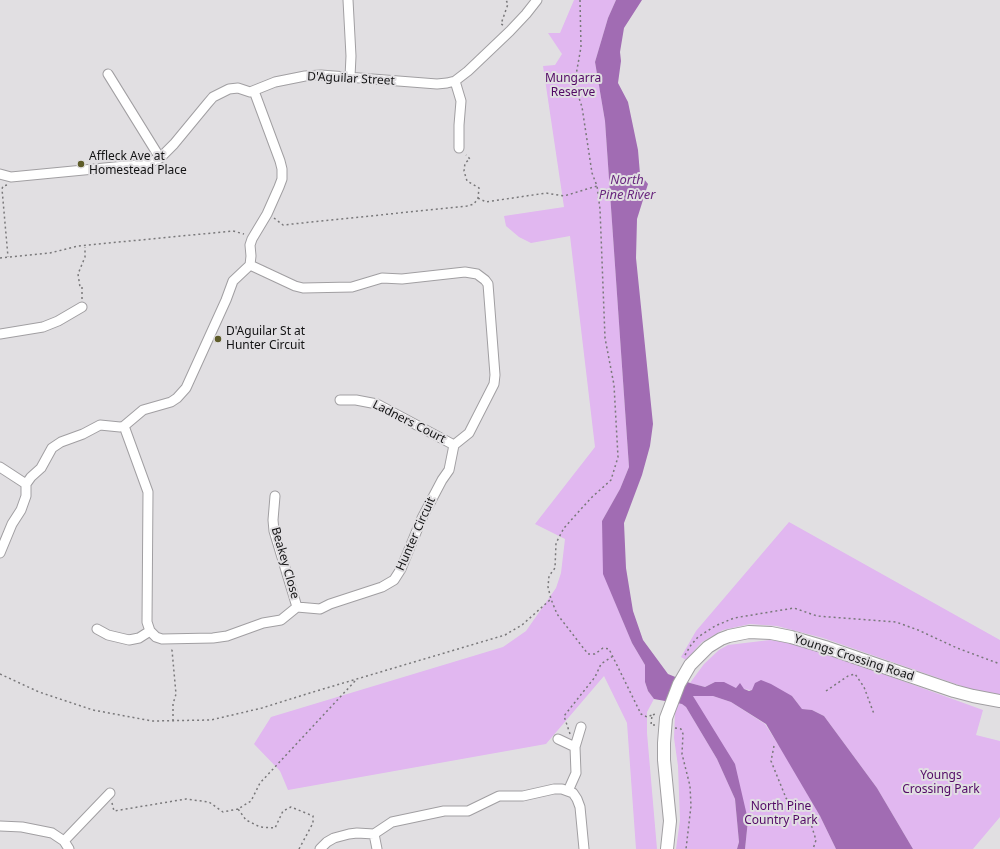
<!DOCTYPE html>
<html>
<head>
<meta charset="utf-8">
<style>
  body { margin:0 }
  canvas { display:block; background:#e1dfe2 }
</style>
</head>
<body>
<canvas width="1000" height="849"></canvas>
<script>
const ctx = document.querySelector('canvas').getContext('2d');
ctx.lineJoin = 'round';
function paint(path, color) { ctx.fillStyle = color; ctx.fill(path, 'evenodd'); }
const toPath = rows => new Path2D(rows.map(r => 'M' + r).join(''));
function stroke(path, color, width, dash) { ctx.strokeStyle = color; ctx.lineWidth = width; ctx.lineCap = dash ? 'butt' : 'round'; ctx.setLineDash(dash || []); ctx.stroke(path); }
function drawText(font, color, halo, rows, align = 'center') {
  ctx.font = font + ' "Noto Sans",sans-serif'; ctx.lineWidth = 4; ctx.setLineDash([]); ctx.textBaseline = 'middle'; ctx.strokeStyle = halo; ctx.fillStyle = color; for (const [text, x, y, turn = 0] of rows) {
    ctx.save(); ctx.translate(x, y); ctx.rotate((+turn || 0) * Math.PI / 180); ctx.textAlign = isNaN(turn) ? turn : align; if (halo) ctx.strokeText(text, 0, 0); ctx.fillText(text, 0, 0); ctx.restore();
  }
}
paint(toPath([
  [574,0,616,0,608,18,595,62,605,121,629,467,620,489,602,521,603,541,608,585,632,643,645,665,645,682,648,691,654,699,647,712,647,733,657,849,636,849,627,723,604,676,546,744,288,790,280,771,254,744,271,717,503,647,526,631,556,588,561,573,565,539,535,524,595,447,570,236,531,243,519,237,506,226,504,216,564,207,543,66,555,65,562,54,548,33,560,33],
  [789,522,1000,640,1000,695,973,690,823,638,777,626,750,624,723,630,702,642,686,660,681,657,696,631],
  [770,640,784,642,814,649,983,710,976,735,1000,741,1000,817,973,849,913,849,877,788,824,716,812,710,802,709,792,696,736,688,715,682,705,687,690,683,704,664,719,650,728,645],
  [693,696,713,696,731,702,765,724,785,755,820,816,836,849,745,849,748,820],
  [677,704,682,704,686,707,717,759,735,799,739,842,737,849,676,849,680,820,678,766,674,738,675,713]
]), '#e1b7f0');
paint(toPath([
  [616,0,642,0,624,28,620,52,621,61,618,83,628,102,638,150,640,174,648,184,637,219,636,258,653,424,650,446,642,475,624,523,626,568,633,611,643,640,668,674,690,683,705,687,715,682,724,682,736,688,740,683,744,689,749,691,752,690,755,683,761,680,771,684,792,696,802,709,812,710,824,716,877,788,913,849,836,849,820,816,766,724,731,702,713,696,693,696,735,764,748,820,745,849,737,849,739,842,735,799,717,759,686,707,682,704,654,699,648,691,645,682,645,665,632,643,603,574,602,521,620,489,629,467,605,121,595,62,608,18]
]), '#a16cb3');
const street = toPath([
  [348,0,351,56,350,77],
  [108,74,160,158],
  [455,81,461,101,459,125,459,148],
  [0,174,11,177,146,164,160,158,174,144,207,104,213,97,229,89,238,88,250,92,275,82,305,76,321,75,437,84,447,83,455,81,468,71,510,31,526,14,537,0],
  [0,334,43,327,58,321,82,307],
  [340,400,356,400,377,404,454,445],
  [124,426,148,492,147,622,150,631,156,637,162,639,213,638,227,636,263,623,281,620,297,607,320,609,330,604,382,587,394,580,401,569,422,518,442,480,449,470,454,445,469,433,494,384,495,375,488,284,485,280,477,274,465,272,402,279,382,278,352,287,303,288,295,286,250,265],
  [0,467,26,484],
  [275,496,273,520,274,531,297,607],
  [0,553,12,524,21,510,26,496,26,484,31,477,41,468,52,448,61,442,83,434,100,425,120,427,124,426,143,410,171,402,177,398,186,388,226,300,233,281,250,265,251,256,250,245,252,239,267,214,279,187,282,179,282,169,280,161,254,91],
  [97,629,108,635,129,640,139,638,150,631],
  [558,739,575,747,581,727],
  [568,791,576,773,575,747],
  [0,826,22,827,52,833,64,841,69,849],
  [374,834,377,849],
  [64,841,110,793],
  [320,849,327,842,334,838,349,834,357,833,374,834,392,822,444,811,468,811,499,796,523,796,554,789,562,789,573,793,577,799,580,807,584,849]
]);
const secondary = toPath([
  [667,849,670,821,664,760,664,743,666,718,679,684,690,665,708,647,721,639,729,636,749,632,771,633,791,637,825,647,954,691,973,696,1000,701]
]);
stroke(street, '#a19fa2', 11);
stroke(secondary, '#a19fa2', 14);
stroke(toPath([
  [580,0,581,47,575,81,577,92,582,107,592,173,597,186,600,209,605,338,614,385,618,457,611,480,591,498,564,528,556,543,555,568,549,576,548,587,551,599,557,614,588,654,595,654,603,648,609,649,641,714,647,717,652,715],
  [503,25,501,24,508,4,506,0],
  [7,185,3,186,2,189,8,257],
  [478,198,486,202,546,193,564,196,597,186],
  [274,218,283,225,467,206,474,204,478,198,479,188,467,181,464,171,465,163,470,159,466,155],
  [0,258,50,253,78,246,233,231,244,234],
  [82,299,82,287,80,287,78,274,85,257,85,247],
  [685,655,691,645,698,637,715,626,734,618,794,608,817,616,896,622,918,630,957,648,1000,664],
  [0,674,39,692,93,710,152,721,211,720,262,708,313,692,505,635,522,625,551,599],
  [826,691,848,676,855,674,864,687,874,714],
  [173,721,173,704,176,694,172,650,173,648],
  [655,725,651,725,652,715,656,714],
  [675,728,681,729,683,734,682,754,690,786,691,806,686,849],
  [570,734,564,716,595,677,601,664,613,656],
  [774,746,771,761,786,798,797,815,810,821,816,840,813,849],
  [112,803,114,811,186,799,209,802,223,812,238,809],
  [299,849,313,823,313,816,291,807,283,811,275,828,260,827,246,820,238,809,251,801,260,783,356,680]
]), '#79787a', 1.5, [2, 3]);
stroke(street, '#fff', 9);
stroke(secondary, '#fff', 12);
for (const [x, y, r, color] of [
  [81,164,4,"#5e5c29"],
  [218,339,4,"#5e5c29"]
]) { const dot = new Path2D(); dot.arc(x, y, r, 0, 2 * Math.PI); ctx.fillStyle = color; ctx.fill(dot); stroke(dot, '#e1dfe2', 1.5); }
drawText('12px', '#131314', '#e1dfe2', [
  ["D'Aguilar Street",351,79,3],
  ["Ladners Court",409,422,27],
  ["Hunter Circuit",416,534,-66],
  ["Beakey Close",285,563,74],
  ["Youngs Crossing Road",854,658,18]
]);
drawText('12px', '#520965', '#e1dfe2', [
  ["Mungarra",573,79],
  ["Reserve",573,93],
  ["Youngs",941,776],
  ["Crossing Park",941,790],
  ["North Pine",781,807],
  ["Country Park",781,821]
]);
drawText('12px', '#131314', '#e1dfe2', [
  ["Affleck Ave at",89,157],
  ["Homestead Place",89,171],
  ["D'Aguilar St at",226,332],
  ["Hunter Circuit",226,346]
], 'left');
drawText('italic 13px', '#6a287f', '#e1dfe2', [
  ["North",627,180],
  ["Pine River",627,195]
]);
</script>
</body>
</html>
